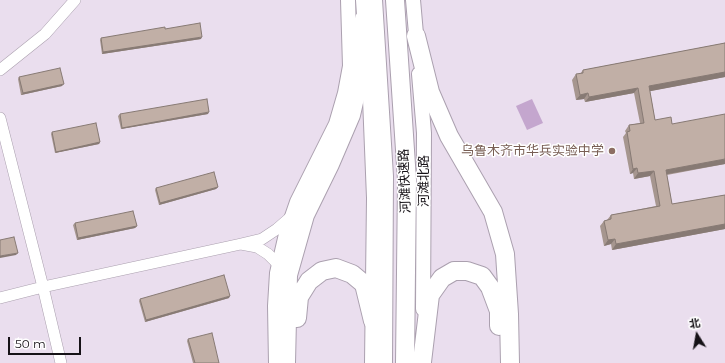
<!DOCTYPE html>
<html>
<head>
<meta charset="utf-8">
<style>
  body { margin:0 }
  #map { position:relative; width:725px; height:363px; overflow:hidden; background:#eadeee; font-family:Montserrat,"Noto Sans SC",sans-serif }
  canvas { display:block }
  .north { position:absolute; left:677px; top:315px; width:40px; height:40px; -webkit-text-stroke:3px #fff; paint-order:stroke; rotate:349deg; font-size:11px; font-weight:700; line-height:16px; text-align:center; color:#161217 }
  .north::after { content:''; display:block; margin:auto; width:14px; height:18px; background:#161217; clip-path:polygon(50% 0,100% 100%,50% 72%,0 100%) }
  .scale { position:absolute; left:8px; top:337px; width:73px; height:18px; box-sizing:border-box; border:2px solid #161217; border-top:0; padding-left:5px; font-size:12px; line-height:14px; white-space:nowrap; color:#161217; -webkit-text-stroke:3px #fff; paint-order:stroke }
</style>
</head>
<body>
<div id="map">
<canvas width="725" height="363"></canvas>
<div class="north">北</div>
<div class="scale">50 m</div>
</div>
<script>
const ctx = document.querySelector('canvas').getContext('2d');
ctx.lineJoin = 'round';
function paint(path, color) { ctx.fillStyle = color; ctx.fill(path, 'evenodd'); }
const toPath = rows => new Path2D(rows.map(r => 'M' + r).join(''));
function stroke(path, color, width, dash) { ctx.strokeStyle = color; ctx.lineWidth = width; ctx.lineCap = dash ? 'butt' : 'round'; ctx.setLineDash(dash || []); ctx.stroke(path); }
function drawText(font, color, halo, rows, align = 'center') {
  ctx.font = font + ' Montserrat,"Noto Sans SC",sans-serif'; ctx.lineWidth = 3; ctx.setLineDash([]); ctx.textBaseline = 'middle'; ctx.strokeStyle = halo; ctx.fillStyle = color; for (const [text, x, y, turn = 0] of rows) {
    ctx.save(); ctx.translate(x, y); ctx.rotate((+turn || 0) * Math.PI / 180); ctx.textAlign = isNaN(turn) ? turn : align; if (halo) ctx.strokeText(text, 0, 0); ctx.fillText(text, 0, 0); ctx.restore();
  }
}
paint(toPath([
  [532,99,543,123,527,130,516,106]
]), '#c4a6ce');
const minor = toPath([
  [0,70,45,34,75,0],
  [0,118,43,287,61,363],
  [279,265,268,254,257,247,241,244,262,239,277,229,292,216],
  [0,298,43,287,241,244]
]);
const tertiary = toPath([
  [363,0,365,29],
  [413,0,417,45],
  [369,74,374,198,372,363],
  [419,74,424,133,423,309],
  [276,363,275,306,277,273,286,234,297,202,336,124,345,93,350,66,348,0]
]);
const trunk = toPath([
  [373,0,384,176,383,363],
  [395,0,407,180,405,363],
  [416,36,430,92,449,136,493,212,505,254,509,314,510,363],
  [297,318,299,297,309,281,322,271,336,268,352,274,364,284,373,321],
  [422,362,430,295,442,278,454,271,467,271,482,276,490,287,499,311,499,326],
  [286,363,288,275,305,215,330,164,351,115,360,76,364,19]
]);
stroke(minor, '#aba0af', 12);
stroke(tertiary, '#aba0af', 16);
stroke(trunk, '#aba0af', 20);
stroke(minor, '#fff', 11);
stroke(tertiary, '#fff', 14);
stroke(trunk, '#fff', 18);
paint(toPath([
  [165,29,201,39,102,54,100,40,101,38],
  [725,43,725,77,650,91,655,120,672,124,725,164,667,175,672,204,725,195,725,229,612,250,611,244,604,246,600,226,604,221,607,220,611,215,656,206,650,176,634,179,633,173,630,174,623,137,626,133,625,131,629,125,640,123,634,93,585,102,584,99,576,100,572,80,576,74,580,74,583,70],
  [19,77,62,86,21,95,18,79],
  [120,114,208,114,121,129,118,116],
  [52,132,100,142,99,144,55,153,51,134],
  [218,187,216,189,159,205,155,190,156,188],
  [75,223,137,226,135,228,77,240,73,225],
  [229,298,145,322,139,301,140,299],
  [188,339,219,363,193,363,187,341]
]), '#a6968f');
paint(toPath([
  [202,37,201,39,102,54,103,52],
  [725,72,725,77,646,92,649,86],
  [64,84,62,86,21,95,23,93],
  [638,88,634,93,585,102,589,97],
  [588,93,584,99,576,100,580,95],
  [209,112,208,114,121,129,122,128],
  [100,142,99,144,55,153,56,152],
  [725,159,725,164,662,175,666,170],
  [637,168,633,173,630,174,633,169],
  [654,171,650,176,634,179,638,173],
  [218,187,216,189,159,205,160,203],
  [725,224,725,229,612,250,616,244],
  [137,226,135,228,77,240,78,238],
  [615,239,611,244,604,246,608,240],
  [18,253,16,255,0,258,0,256],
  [230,296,229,298,145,322,146,320]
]), '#877a74');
const building = toPath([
  [200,23,202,37,103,52,101,38,165,27,165,29,200,23],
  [725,43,725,72,649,86,655,120,671,117,672,124,725,114,725,159,666,170,672,204,725,195,725,224,616,244,615,239,608,240,604,221,611,219,611,215,660,206,654,171,638,173,637,168,633,169,627,132,630,131,629,125,644,123,638,88,589,97,588,93,580,95,576,74,583,73,583,70,725,43],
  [60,68,64,84,23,93,19,77,60,68],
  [207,99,209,112,122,128,120,114,207,99],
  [96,123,100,142,56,152,52,132,96,123],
  [214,172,218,187,160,203,156,188,214,172],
  [133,211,137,226,78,238,75,223,133,211],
  [14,237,18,253,0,256,0,240,14,237],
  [224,275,230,296,146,320,140,299,224,275],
  [212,333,219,363,195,363,188,339,212,333]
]);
paint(building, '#c1afa6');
stroke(building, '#877a74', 1);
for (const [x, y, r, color] of [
  [612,151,4,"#8d6e63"]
]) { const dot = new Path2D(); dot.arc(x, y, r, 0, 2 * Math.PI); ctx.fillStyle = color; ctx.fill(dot); stroke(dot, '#fff', 1.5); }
drawText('13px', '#785e54', '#fff', [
  ["乌鲁木齐市华兵实验中学",604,151]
], 'right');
drawText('13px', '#161217', '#fff', [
  ["河滩快速路",405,181,-92],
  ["河滩北路",424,181,-90]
]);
</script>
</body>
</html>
